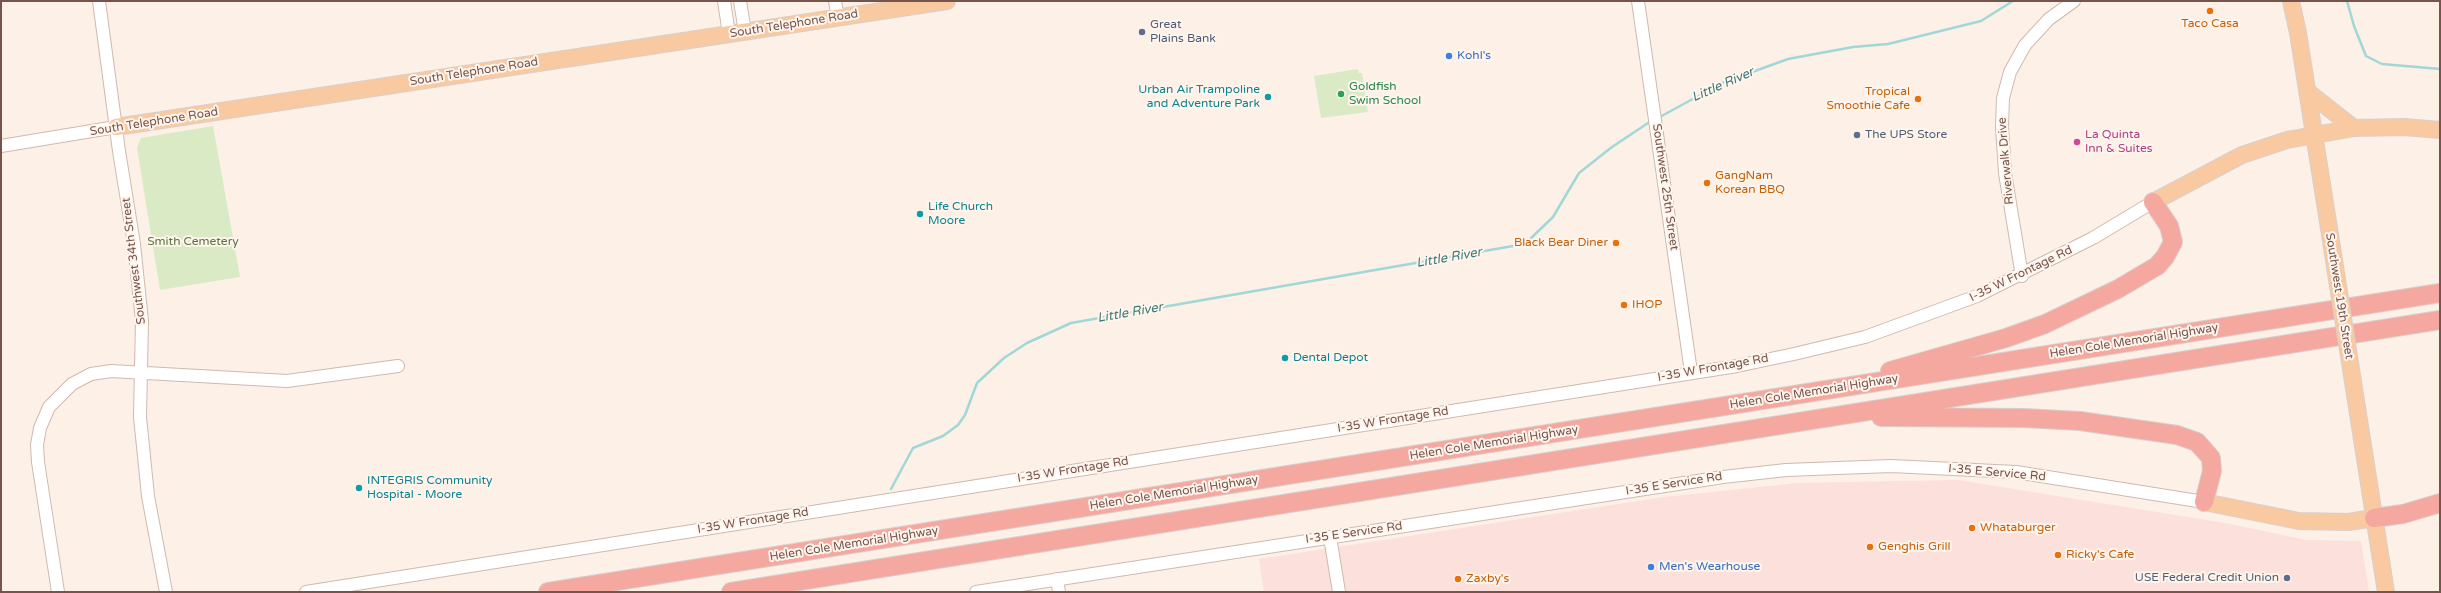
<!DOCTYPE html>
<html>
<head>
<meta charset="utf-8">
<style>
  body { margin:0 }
  #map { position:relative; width:2441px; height:593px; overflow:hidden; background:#fcf0e7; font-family:"Varela Round",sans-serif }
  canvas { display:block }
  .frame { position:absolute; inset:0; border:2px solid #75544b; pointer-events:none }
</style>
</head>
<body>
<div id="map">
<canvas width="2441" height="593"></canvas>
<div class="frame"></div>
</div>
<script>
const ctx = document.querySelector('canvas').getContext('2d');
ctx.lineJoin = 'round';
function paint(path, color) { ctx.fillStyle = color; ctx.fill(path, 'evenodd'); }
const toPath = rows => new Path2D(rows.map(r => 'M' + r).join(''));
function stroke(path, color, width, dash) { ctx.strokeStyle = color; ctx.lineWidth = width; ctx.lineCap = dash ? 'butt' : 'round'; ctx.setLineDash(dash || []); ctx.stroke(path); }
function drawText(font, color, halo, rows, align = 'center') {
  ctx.font = font + ' "Varela Round",sans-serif'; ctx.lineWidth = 4; ctx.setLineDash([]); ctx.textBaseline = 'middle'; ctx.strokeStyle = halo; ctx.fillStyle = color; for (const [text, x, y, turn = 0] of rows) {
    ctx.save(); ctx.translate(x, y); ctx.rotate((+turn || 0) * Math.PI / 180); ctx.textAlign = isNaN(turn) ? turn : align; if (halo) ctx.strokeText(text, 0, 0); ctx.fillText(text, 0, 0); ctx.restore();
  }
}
paint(toPath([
  [1958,480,2225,523,2307,540,2361,541,2369,592,1264,592,1259,559,1664,497,1798,483]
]), '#fce0db');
paint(toPath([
  [1358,69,1359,73,1362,73,1368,112,1321,118,1314,76],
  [213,126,240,277,160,290,137,148,141,138]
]), '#daeac5');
stroke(toPath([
  [2347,1,2354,26,2366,56,2382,64,2440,69],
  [1658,118,1722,83,1788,59,1853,47,1888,44,1981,21,2013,1],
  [891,489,913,448,943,436,958,425,965,415,977,383,1004,358,1027,343,1071,323,1513,246,1528,241,1553,217,1579,173,1612,147,1651,121]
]), '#a1d7d7', 2.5);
const minor = toPath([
  [99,1,119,151,134,244,142,321,140,417,148,496,166,592],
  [724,1,729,34],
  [740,1,745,32],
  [835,1,838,18],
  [1638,1,1691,372],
  [1,146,116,127],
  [2022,276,2005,173,2002,127,2003,98,2010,72,2025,45,2049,19,2074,1],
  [1330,537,1339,592],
  [1057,579,1059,592],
  [58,592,38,462,37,445,40,428,49,407,72,384,91,374,111,371,287,381,398,366],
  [306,592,1737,366,1794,354,1865,337,1977,296,2093,238,2153,202],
  [976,592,1723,477,1786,470,1891,466,2016,472,2204,502]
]);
const major = toPath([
  [2291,1,2298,33,2334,260],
  [2308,92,2354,128],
  [116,127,947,1],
  [2153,202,2242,155,2287,140,2354,128,2404,127,2440,130],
  [2353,382,2386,592],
  [2204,502,2299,521,2348,522,2374,518]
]);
const highway = toPath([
  [1890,371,2006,338,2045,324,2118,289,2157,266,2165,257,2173,242,2169,226,2153,202],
  [1881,417,2023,418,2080,421,2177,435,2197,442,2211,458,2212,471,2204,502],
  [2374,518,2403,514,2440,503],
  [548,592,2440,293],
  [731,592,2440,320]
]);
stroke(minor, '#d0b9af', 14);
stroke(major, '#d8cfcd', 18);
stroke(highway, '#d8cfcd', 20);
stroke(minor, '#fff', 12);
stroke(major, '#f9caa1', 16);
stroke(highway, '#f5a89f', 18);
const majorBridge = toPath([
  [2334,260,2353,382]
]);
stroke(majorBridge, '#d8cfcd', 18, []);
stroke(majorBridge, '#f9caa1', 16);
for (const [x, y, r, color] of [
  [2210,11,4,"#e8710a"],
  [1142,32,4,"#5c6f8a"],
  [1449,56,4,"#3f7fe0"],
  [1341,94,4,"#2e9e5b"],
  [1268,97,4,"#0f9aa8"],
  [1918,99,4,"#e8710a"],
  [1857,135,4,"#5c6f8a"],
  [2077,142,4,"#d1479c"],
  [1707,183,4,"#e8710a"],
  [920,214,4,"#0f9aa8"],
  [1616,243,4,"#e8710a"],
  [1624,305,4,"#e8710a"],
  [1285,358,4,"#0f9aa8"],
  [359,488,4,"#0f9aa8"],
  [1972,528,4,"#e8710a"],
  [1870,547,4,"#e8710a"],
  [2058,555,4,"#e8710a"],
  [1651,567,4,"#3f7fe0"],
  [2287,578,4,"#5c6f8a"],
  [1458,579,4,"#e8710a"]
]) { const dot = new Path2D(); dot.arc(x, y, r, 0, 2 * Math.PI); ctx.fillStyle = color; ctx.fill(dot); stroke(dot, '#fff5ed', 1.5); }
drawText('12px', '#75544b', '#fff5ed', [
  ["South Telephone Road",794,24,-9],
  ["South Telephone Road",474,72,-9],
  ["South Telephone Road",154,122,-9],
  ["Riverwalk Drive",2006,161,-95],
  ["Southwest 25th Street",1665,187,82],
  ["Southwest 34th Street",134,261,-97],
  ["I-35 W Frontage Rd",2021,274,-26],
  ["Southwest 19th Street",2339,296,81],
  ["Helen Cole Memorial Highway",2134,341,-9],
  ["I-35 W Frontage Rd",1713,368,-10],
  ["Helen Cole Memorial Highway",1814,392,-9],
  ["I-35 W Frontage Rd",1393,420,-9],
  ["Helen Cole Memorial Highway",1494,443,-9],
  ["I-35 W Frontage Rd",1073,470,-9],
  ["I-35 E Service Rd",1997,473,5],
  ["I-35 E Service Rd",1674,484,-9],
  ["Helen Cole Memorial Highway",1174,493,-9],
  ["I-35 W Frontage Rd",753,521,-9],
  ["I-35 E Service Rd",1354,533,-8],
  ["Helen Cole Memorial Highway",854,544,-9]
]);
drawText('12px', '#c56008', '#fff5ed', [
  ["Taco Casa",2210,24,"center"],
  ["Tropical",1910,92,"right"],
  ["Smoothie Cafe",1910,106,"right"],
  ["GangNam",1715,176],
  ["Korean BBQ",1715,190],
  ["Black Bear Diner",1608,243,"right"],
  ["IHOP",1632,305],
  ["Whataburger",1980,528],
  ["Genghis Grill",1878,547],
  ["Ricky's Cafe",2066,555],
  ["Zaxby's",1466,579]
], 'left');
drawText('12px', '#4e5e75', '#fff5ed', [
  ["Great",1150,25],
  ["Plains Bank",1150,39],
  ["The UPS Store",1865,135],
  ["USE Federal Credit Union",2279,578,"right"]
], 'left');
drawText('12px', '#366cbe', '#fff5ed', [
  ["Kohl's",1457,56],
  ["Men's Wearhouse",1659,567]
], 'left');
drawText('12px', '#27864d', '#fff5ed', [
  ["Goldfish",1349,87],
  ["Swim School",1349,101]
], 'left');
drawText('12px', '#0d838f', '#fff5ed', [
  ["Urban Air Trampoline",1260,90,"right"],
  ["and Adventure Park",1260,104,"right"],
  ["Life Church",928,207],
  ["Moore",928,221],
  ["Dental Depot",1293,358],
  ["INTEGRIS Community",367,481],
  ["Hospital - Moore",367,495]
], 'left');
drawText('12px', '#b23c85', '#fff5ed', [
  ["La Quinta",2085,135],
  ["Inn & Suites",2085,149]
], 'left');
drawText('12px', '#587541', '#fff5ed', [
  ["Smith Cemetery",193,242]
]);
drawText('italic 13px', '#3f7a7a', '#fff5ed', [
  ["Little River",1723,85,-24],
  ["Little River",1449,258,-10],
  ["Little River",1130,313,-10]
]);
</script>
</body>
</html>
